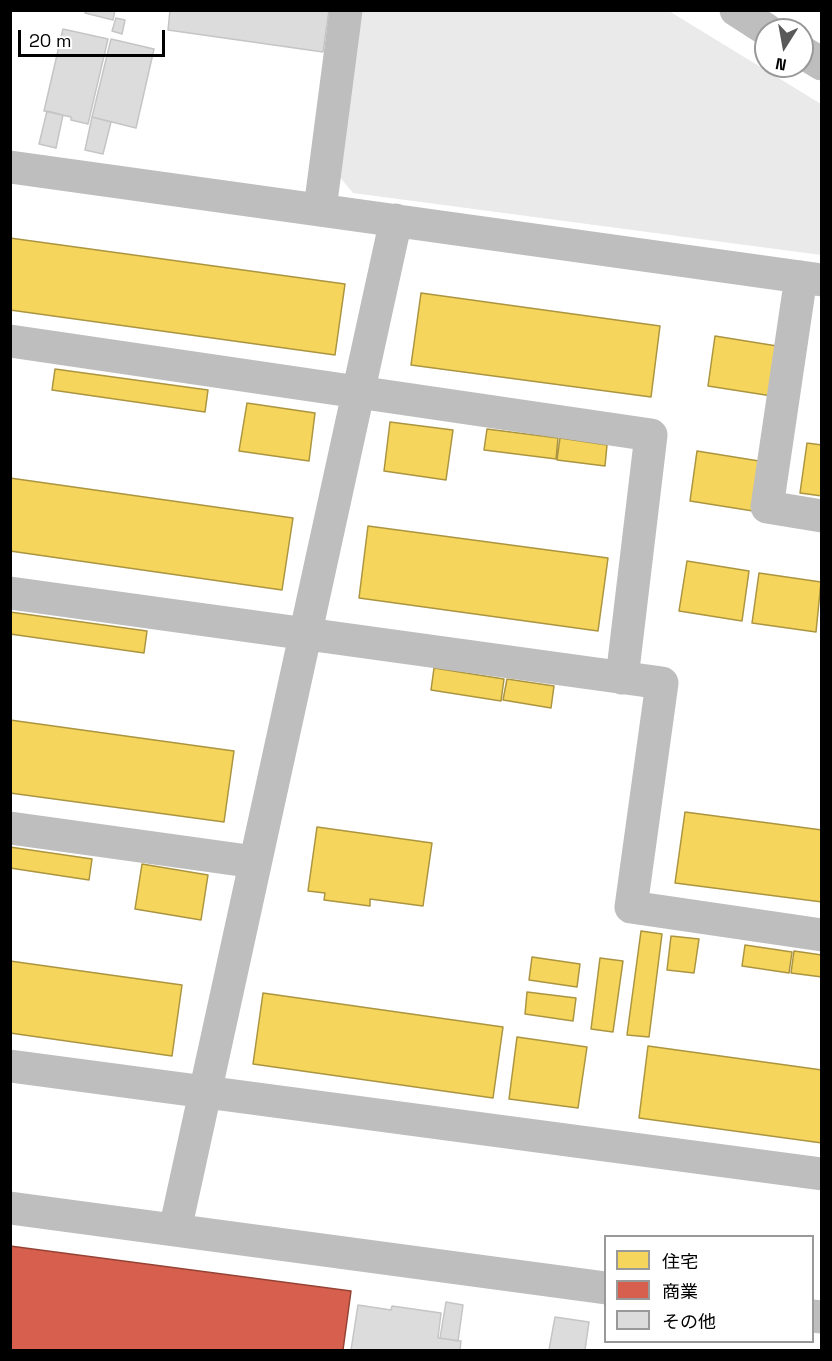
<!DOCTYPE html>
<html>
<head>
<meta charset="utf-8">
<style>
  body { margin:0 }
  #map { position:relative; width:832px; height:1361px; overflow:hidden; background:#fff; font-family:"Space Grotesk","Noto Sans JP",sans-serif }
  canvas { display:block }
  .frame { position:absolute; inset:0; border:12px solid #000; pointer-events:none }
  .legend { position:absolute; left:604px; top:1235px; width:210px; height:108px; box-sizing:border-box; background:#fff; border:2px solid #999; margin:0; padding:8px 10px; list-style:none; font-size:18px; color:#000 }
  .legend li { display:flex; align-items:center; gap:12px; height:30px }
  .legend b { width:30px; border:2px solid #999 }
  .north { position:absolute; left:754px; top:18px; width:60px; height:60px; box-sizing:border-box; background:#fff; border:2px solid #999; border-radius:50%; rotate:191deg; font-size:16px; font-weight:700; line-height:24px; text-align:center; color:#000 }
  .north::after { content:''; display:block; margin:auto; width:21px; height:27px; background:#595959; clip-path:polygon(50% 0,100% 100%,50% 72%,0 100%) }
  .scale { position:absolute; left:18px; top:30px; width:147px; height:27px; box-sizing:border-box; border:3px solid #000; border-top:0; padding-left:8px; font-size:18px; line-height:21px; white-space:nowrap; color:#000; -webkit-text-stroke:4px #fff; paint-order:stroke }
</style>
</head>
<body>
<div id="map">
<canvas width="832" height="1361"></canvas>
<div class="frame"></div>
<ul class="legend">
<li><b style="height:16px;background:#f6d55c"></b>住宅</li>
<li><b style="height:16px;background:#d6604d"></b>商業</li>
<li><b style="height:16px;background:#dcdcdc"></b>その他</li>
</ul>
<div class="north">N</div>
<div class="scale">20 m</div>
</div>
<script>
const ctx = document.querySelector('canvas').getContext('2d');
ctx.lineJoin = 'round';
function paint(path, color) { ctx.fillStyle = color; ctx.fill(path, 'evenodd'); }
const toPath = rows => new Path2D(rows.map(r => 'M' + r).join(''));
function stroke(path, color, width, dash) { ctx.strokeStyle = color; ctx.lineWidth = width; ctx.lineCap = dash ? 'butt' : 'round'; ctx.setLineDash(dash || []); ctx.stroke(path); }
paint(toPath([
  [361,11,669,11,821,104,821,255,353,193,338,175]
]), '#eaeaea');
const homes = toPath([
  [10,238,345,284,335,355,10,310,10,238],
  [421,293,660,326,651,397,411,365,421,293],
  [715,336,777,346,772,396,708,386,715,336],
  [55,369,208,390,205,412,52,390,55,369],
  [247,403,315,413,309,461,239,451,247,403],
  [390,422,453,430,446,480,384,471,390,422],
  [487,429,558,438,556,459,484,450,487,429],
  [560,438,607,445,605,466,557,460,560,438],
  [807,443,822,445,822,496,800,493,807,443],
  [697,451,759,461,753,511,690,501,697,451],
  [10,478,293,518,282,590,10,551,10,478],
  [368,526,608,558,598,631,359,598,368,526],
  [687,561,749,571,742,621,679,611,687,561],
  [759,573,821,582,816,632,752,623,759,573],
  [10,612,147,631,144,653,10,634,10,612],
  [434,668,504,679,501,701,431,690,434,668],
  [507,679,554,686,551,708,503,700,507,679],
  [10,720,234,751,224,822,10,793,10,720],
  [685,812,822,830,822,902,675,883,685,812],
  [317,827,432,843,423,906,370,899,370,906,324,900,325,893,308,891,317,827],
  [10,847,92,859,89,880,10,868,10,847],
  [142,864,208,875,201,920,135,909,142,864],
  [641,931,662,934,649,1037,627,1035,641,931],
  [671,936,699,939,694,973,667,970,671,936],
  [745,945,792,952,789,973,742,966,745,945],
  [794,951,822,955,822,977,791,973,794,951],
  [532,957,580,964,577,987,529,980,532,957],
  [600,958,623,961,613,1032,591,1029,600,958],
  [10,961,182,985,172,1056,10,1033,10,961],
  [527,992,576,998,573,1021,525,1014,527,992],
  [263,993,503,1027,493,1098,253,1064,263,993],
  [517,1037,587,1047,578,1108,509,1099,517,1037],
  [648,1046,822,1070,822,1143,639,1118,648,1046]
]);
paint(homes, '#f6d55c');
stroke(homes, '#ac9540', 1.5);
const shops = toPath([
  [10,1246,351,1291,343,1350,10,1350,10,1246]
]);
paint(shops, '#d6604d');
stroke(shops, '#964336', 1.5);
const building = toPath([
  [86,10,115,10,113,20,85,13,86,10],
  [170,10,329,10,323,52,168,30,170,10],
  [116,18,125,20,122,34,112,31,116,18],
  [63,29,108,39,88,124,71,120,71,117,44,111,63,29],
  [111,39,154,49,136,128,92,117,111,39],
  [47,111,63,115,56,148,39,144,47,111],
  [92,117,111,122,103,154,85,150,92,117],
  [446,1302,463,1305,458,1341,440,1338,446,1302],
  [358,1305,391,1310,392,1306,441,1313,438,1338,461,1341,460,1350,351,1350,358,1305],
  [555,1317,589,1322,585,1350,549,1350,555,1317]
]);
paint(building, '#dcdcdc');
stroke(building, '#c5c5c5', 1.5);
stroke(toPath([
  [736,10,767,30],
  [802,52,822,64],
  [10,167,822,280],
  [320,209,346,10],
  [801,277,767,507,822,516],
  [10,341,651,435,622,678],
  [10,593,662,683,631,907,822,935],
  [10,828,255,862],
  [10,1066,822,1174],
  [10,1208,606,1288],
  [175,1230,396,220],
  [812,1316,822,1317]
]), '#bebebe', 33);
</script>
</body>
</html>
